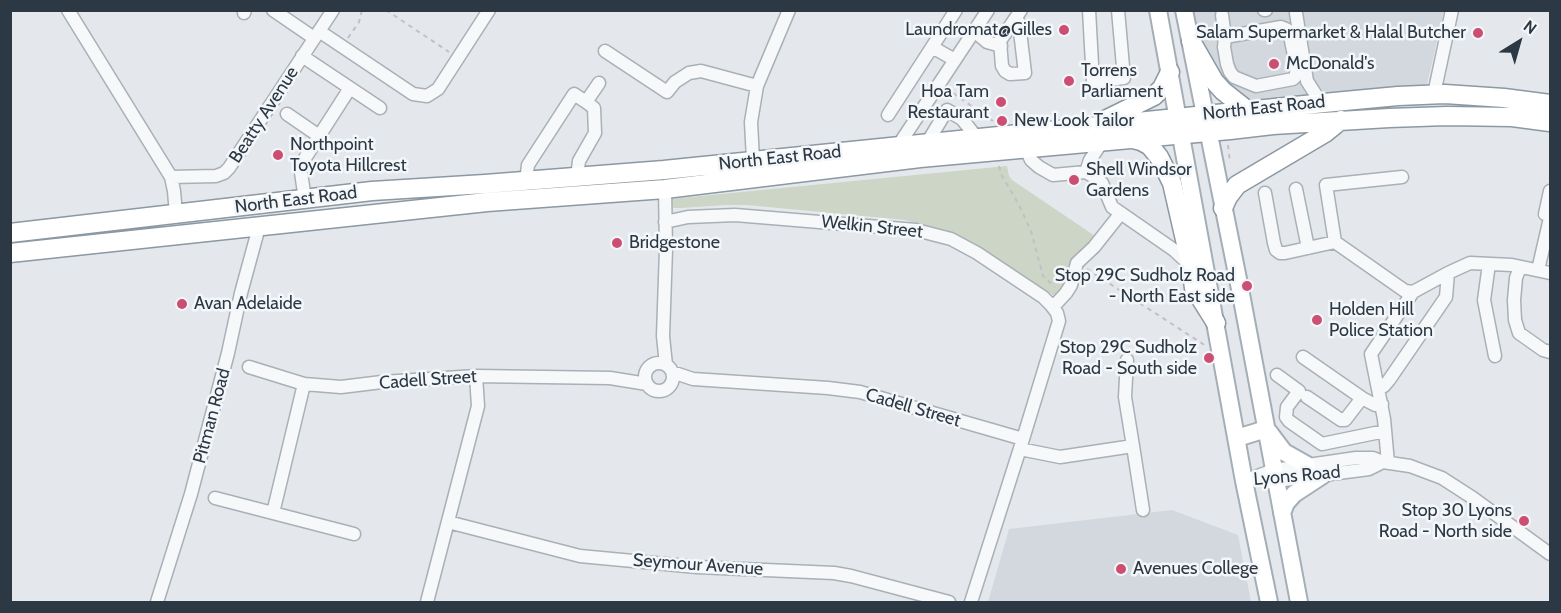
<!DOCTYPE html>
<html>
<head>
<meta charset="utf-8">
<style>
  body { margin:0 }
  #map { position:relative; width:1561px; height:613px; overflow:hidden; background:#e4e8ec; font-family:Cabin,sans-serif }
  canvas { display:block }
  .frame { position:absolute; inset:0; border:12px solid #2c3844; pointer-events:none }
  .north { position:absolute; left:1489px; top:12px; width:60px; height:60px; -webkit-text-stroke:4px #f4f7f9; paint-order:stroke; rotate:37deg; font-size:16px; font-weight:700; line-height:24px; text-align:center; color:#2c3844 }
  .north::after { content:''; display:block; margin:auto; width:21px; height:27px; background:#2c3844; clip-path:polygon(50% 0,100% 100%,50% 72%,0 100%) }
</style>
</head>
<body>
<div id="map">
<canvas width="1561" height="613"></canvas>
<div class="frame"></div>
<div class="north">N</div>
</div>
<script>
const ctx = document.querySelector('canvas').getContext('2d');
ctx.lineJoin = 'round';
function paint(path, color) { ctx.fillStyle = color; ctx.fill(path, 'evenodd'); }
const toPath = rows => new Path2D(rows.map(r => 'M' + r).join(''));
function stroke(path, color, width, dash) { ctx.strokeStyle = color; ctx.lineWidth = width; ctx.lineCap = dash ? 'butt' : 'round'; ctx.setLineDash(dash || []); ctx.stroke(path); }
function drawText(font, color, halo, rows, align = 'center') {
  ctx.font = font + ' Cabin,sans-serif'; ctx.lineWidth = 5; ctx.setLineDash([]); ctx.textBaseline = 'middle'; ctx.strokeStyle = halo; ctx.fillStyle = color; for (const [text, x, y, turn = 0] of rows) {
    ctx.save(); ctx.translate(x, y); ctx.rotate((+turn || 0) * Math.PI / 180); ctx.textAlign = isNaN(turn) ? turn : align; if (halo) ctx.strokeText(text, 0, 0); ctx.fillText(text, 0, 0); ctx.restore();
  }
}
paint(toPath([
  [1191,11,1444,11,1427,84,1420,87,1249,101,1218,84,1195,33],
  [1172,510,1238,535,1251,602,988,602,1009,529]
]), '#d2d8de');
paint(toPath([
  [1007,166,1009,176,1012,180,1095,236,1089,245,1072,259,1069,264,1066,283,1056,297,998,259,965,240,947,233,905,220,747,205,726,205,681,208,674,208,670,205,670,199]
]), '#ccd5c6');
const minor = toPath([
  [68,10,171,177,174,191,176,214],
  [273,10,314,38],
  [1089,10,1093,82,1124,78,1118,10],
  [1264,10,1266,10],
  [244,13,245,10],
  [1296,13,1307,81,1321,103],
  [1222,15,1225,37,1224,47,1227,64,1230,72,1234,77,1256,86,1293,79,1295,77,1297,70,1289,31,1286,29,1281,27,1225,37],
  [1016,18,1019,23,1025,73,1010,74,1005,71,1002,66,1000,41,1021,10],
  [319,31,413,94,427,96,438,89,489,10],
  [974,31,987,42,1001,46],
  [932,47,955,60],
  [605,51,667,92,675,82,689,73,701,71,757,86],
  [302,56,380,108],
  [1434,94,1452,10],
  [287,114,319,136],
  [888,115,956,10],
  [927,143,947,110,962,119,977,138],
  [898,146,988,10],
  [1026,149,1031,160,1039,167,1053,175,1086,172,1096,178,1102,183,1112,207,1174,250,1190,265],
  [753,160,751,122,757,86,789,10],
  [1086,172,1090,160,1102,142],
  [171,177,216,176,224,173,229,168,333,10],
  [577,177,579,161,595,133,594,108,586,102],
  [526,181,528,165,574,94,586,102,599,83],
  [665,189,666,249,663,336,666,365],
  [1296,189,1308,248],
  [1550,191,1545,214,1550,216],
  [1265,193,1274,243,1276,250,1280,253,1285,253,1335,242,1405,291,1413,292],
  [305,199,300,166,350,88],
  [665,222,688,217,735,215,916,230,951,239,977,253,1043,297,1051,305,1057,313,1059,321,1023,439,971,602],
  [1335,242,1326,185,1402,177],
  [1489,264,1484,300,1495,356],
  [1520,267,1516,278,1514,300,1515,320,1519,333,1543,350,1550,352],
  [1538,270,1550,218],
  [1053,307,1066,293,1071,285,1077,263,1094,247,1121,213],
  [1303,357,1362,398,1375,405,1382,404],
  '645 377a14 14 0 1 1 28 0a14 14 0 1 1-28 0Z',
  [249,367,304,384,341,387,382,382,476,376,610,378,647,384],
  [672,372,693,379,828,388,860,392,1023,439],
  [1277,375,1299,391,1287,407,1286,417,1289,421,1322,444,1385,431],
  [1378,388,1384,386,1389,380,1446,297,1448,273],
  [1307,397,1341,420,1345,420,1362,398],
  [1133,446,1143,510],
  [1020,449,1060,457,1133,446,1125,397,1127,360],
  [1388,463,1384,419,1371,354,1413,292,1448,273,1470,263,1512,265,1550,273],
  [1244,481,1274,470,1356,458,1373,458,1383,462,1410,466,1442,478,1473,498,1550,554],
  [1269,482,1369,469,1383,462],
  [215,498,354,534],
  [273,513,304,384],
  [448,522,580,556,697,567,834,573,851,576,949,602],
  [157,602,191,494,228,353,241,293,259,227],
  [427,602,478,406,476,376]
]);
const major = toPath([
  [1158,10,1244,481,1269,602],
  [1184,10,1241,294,1299,602],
  [1269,432,1284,452,1307,465],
  [1237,438,1266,429],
  [1282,513,1286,503,1294,494,1323,475]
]);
const highway = toPath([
  [1191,41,1214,81,1223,91,1247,110],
  [1105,120,1154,96,1162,88,1170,72],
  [1133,139,1141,141,1150,146,1159,157,1172,183,1191,266,1194,288,1216,323],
  [1223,208,1228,197,1237,185,1325,133,1341,120],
  [10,233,372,191,485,184,664,170,1334,102,1398,96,1445,94,1504,98,1550,104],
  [10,253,487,202,665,189,920,158,1230,130,1273,125,1389,118,1447,116,1512,117,1550,122]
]);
stroke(minor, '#a9b0b6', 15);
stroke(major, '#a4aeb7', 20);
stroke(highway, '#8c98a2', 21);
stroke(toPath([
  [386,10,449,52],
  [348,38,359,22,362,10],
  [953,93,993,121],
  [1228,145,1230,163],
  [999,166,1001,174,1019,205,1031,231,1043,276,1055,287],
  [1087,269,1206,346]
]), '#bec2c7', 2, [4.5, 4.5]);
stroke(minor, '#f7f8fa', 12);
stroke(major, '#fff', 16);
stroke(highway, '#fff', 18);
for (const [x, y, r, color] of [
  [1064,30,6,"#cc4e72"],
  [1478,33,6,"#cc4e72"],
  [1274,64,6,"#cc4e72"],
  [1069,81,6,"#cc4e72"],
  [1001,102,6,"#cc4e72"],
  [1002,121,6,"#cc4e72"],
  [278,155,6,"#cc4e72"],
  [1074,180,6,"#cc4e72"],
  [617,243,6,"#cc4e72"],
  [1247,286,6,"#cc4e72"],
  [182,304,6,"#cc4e72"],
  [1317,320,6,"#cc4e72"],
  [1209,358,6,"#cc4e72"],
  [1524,521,6,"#cc4e72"],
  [1121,569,6,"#cc4e72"]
]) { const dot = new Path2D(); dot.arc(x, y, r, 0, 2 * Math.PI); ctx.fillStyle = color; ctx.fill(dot); stroke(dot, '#f4f7f9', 2); }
drawText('18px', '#2c3844', '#f4f7f9', [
  ["Laundromat@Gilles",1052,30,"right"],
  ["Salam Supermarket & Halal Butcher",1466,33,"right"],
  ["McDonald's",1286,64],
  ["Torrens",1081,71],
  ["Parliament",1081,92],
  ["Hoa Tam",989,92,"right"],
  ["Restaurant",989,113,"right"],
  ["New Look Tailor",1014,121],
  ["Northpoint",290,145],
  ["Toyota Hillcrest",290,166],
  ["Shell Windsor",1086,170],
  ["Gardens",1086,191],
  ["Bridgestone",629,243],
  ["Stop 29C Sudholz Road",1235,276,"right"],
  ["- North East side",1235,297,"right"],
  ["Avan Adelaide",194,304],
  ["Holden Hill",1329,310],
  ["Police Station",1329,331],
  ["Stop 29C Sudholz",1197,348,"right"],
  ["Road - South side",1197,369,"right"],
  ["Stop 30 Lyons",1512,511,"right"],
  ["Road - North side",1512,532,"right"],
  ["Avenues College",1133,569]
], 'left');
drawText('18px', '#2c3844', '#f4f7f9', [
  ["North East Road",1264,108,-6],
  ["Beatty Avenue",264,115,-57],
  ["North East Road",780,158,-6],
  ["North East Road",296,200,-7],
  ["Welkin Street",872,227,6],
  ["Cadell Street",428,380,-4],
  ["Cadell Street",913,408,16],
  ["Pitman Road",212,416,-75],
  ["Lyons Road",1297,476,-5],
  ["Seymour Avenue",698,565,4]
]);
</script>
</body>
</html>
